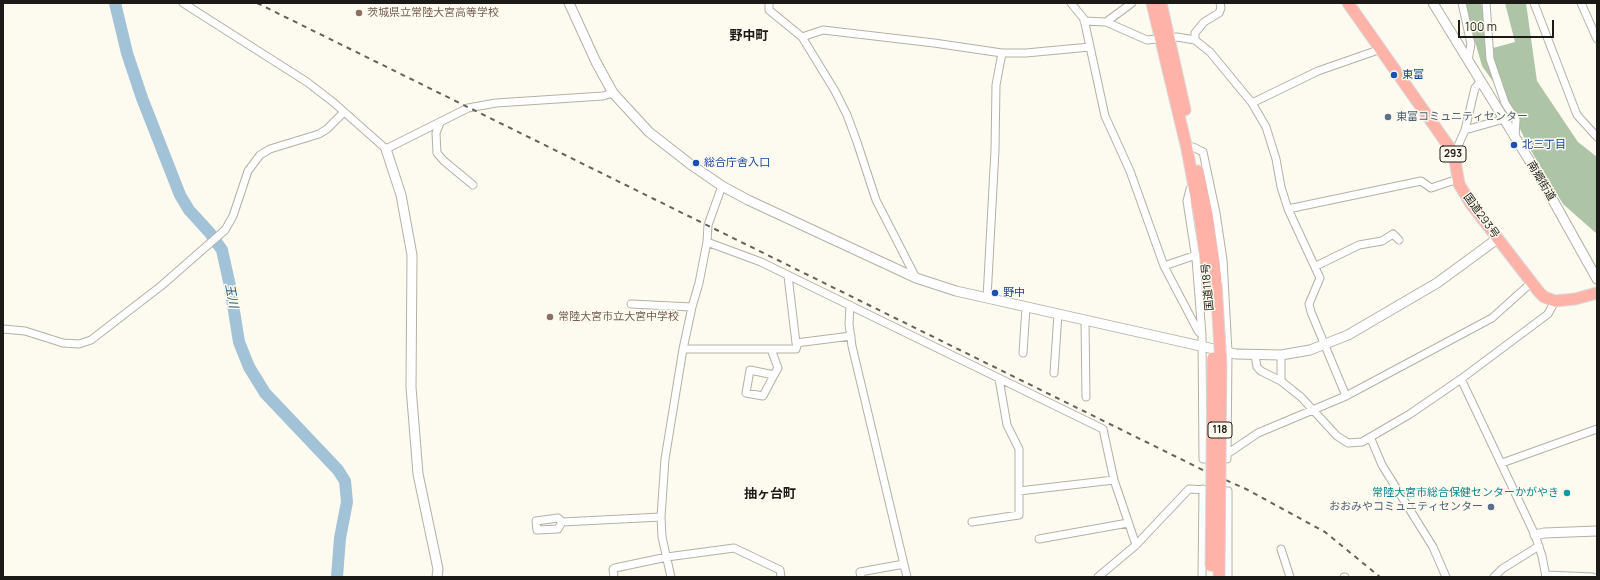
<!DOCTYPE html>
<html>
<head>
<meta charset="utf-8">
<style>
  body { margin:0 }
  #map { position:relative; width:1600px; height:580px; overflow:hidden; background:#fdfbef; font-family:Manrope,sans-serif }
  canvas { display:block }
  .frame { position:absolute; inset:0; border:4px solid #1b1a16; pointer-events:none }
  .scale { position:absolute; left:1458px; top:20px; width:96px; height:18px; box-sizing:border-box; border:2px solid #1b1a16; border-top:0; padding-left:5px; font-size:12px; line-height:14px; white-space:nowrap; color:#1b1a16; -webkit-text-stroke:3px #fdfbef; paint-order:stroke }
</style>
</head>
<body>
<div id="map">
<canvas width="1600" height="580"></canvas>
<div class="frame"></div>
<div class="scale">100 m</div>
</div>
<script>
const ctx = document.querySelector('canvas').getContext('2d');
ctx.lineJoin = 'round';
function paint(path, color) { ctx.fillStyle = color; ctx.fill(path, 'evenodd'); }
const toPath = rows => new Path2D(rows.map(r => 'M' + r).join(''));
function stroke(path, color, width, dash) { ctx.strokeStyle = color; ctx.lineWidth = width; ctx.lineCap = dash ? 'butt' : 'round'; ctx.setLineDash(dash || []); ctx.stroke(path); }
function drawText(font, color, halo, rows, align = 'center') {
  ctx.font = font + ' Manrope,"Noto Sans JP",sans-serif'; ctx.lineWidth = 3; ctx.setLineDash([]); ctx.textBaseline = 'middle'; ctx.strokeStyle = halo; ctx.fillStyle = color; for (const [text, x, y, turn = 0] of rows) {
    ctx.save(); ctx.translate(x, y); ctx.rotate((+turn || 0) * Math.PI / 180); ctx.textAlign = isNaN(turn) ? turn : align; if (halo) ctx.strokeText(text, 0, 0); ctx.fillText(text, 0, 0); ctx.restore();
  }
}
paint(toPath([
  [1464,3,1481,3,1493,48,1515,42,1505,3,1526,3,1537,81,1578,142,1597,157,1597,234,1563,204,1530,149,1504,97,1482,66]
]), '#adc4a7');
stroke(toPath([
  [115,3,127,53,142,98,180,195,189,210,210,233,222,250,230,286,239,342,249,367,265,393,338,470,345,481,347,502,340,538,337,577]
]), '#a2c2d8', 12);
const minor = toPath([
  [183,3,307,82,333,102,386,149,468,108,496,103,603,96,613,93],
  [769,3,769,10,802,37,835,91,847,115,857,142,876,200,916,278],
  [1071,3,1084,19,1105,116,1130,171,1164,266,1198,331,1202,335,1203,459,1227,459,1228,352,1223,260,1216,213,1203,152,1193,147],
  [1462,3,1471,44,1468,60],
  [1486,3,1490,59,1505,103,1516,120,1515,137],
  [1534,3,1577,115,1597,137],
  [1581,3,1597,39],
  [1084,21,1106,22,1147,40,1177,37,1195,40,1210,52,1252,103,1266,127,1276,159,1281,187,1288,209,1320,278,1309,304,1311,312,1346,396,1258,433,1227,454],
  [1106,22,1132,3],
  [802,37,823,30,934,43,1002,53,1026,53,1090,47],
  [1195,40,1195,33,1204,22,1219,13,1221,8,1220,3],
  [1252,103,1318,71,1381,49],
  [440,123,436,133,437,153,444,161,473,185],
  [1465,130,1504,119],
  [1454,155,1465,130,1475,88,1481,81],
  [1194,187,1190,189,1187,201,1196,259,1202,335],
  [1288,209,1421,181,1431,188,1458,179],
  [707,242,761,262,1103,429,1114,480,1136,545],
  [1164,266,1196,255],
  [1316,266,1359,245,1382,241,1393,234,1399,240],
  [788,276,796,343,851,336],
  [987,298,995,150,996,85,1002,53],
  [631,304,692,307],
  [850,305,849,324,852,346,907,577],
  [1085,321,1086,397],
  [3,329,25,331,63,343,79,344,91,340,161,286,225,230,233,216,248,171,260,155,270,149,319,134,327,129,344,112],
  [683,349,796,349,798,342],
  [771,349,778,368,774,375,763,396,746,393,750,370,774,375],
  [1023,353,1026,307],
  [1255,355,1257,367,1261,371,1281,381,1301,397,1337,436,1348,443,1362,442,1410,414,1461,379,1548,314,1555,301],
  [1054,373,1058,314],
  [1461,379,1535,535,1542,556,1546,577],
  [1281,381,1281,355],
  [1346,396,1492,318,1531,283],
  [1371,439,1382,465,1433,547,1446,577],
  [1502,463,1597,429],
  [1019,491,1114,480],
  [562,522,558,529,537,530,536,521,558,518,562,522,661,517],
  [972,522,1019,515,1019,449,1007,425,999,379],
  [1039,539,1128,523],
  [1281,549,1290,577],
  [1546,575,1593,577],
  [614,577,613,569,615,568,667,557,734,548,780,570,781,577],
  [671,577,662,537,661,517,665,459,683,349,692,307,699,283,707,242,708,225,722,186],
  [861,577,860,572,904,564],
  [1098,577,1136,545,1189,489,1228,491,1228,577],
  [1202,577,1203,489],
  [1344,577,1345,577],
  [1494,577,1502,569,1539,546]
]);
const tertiary = toPath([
  [569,3,596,62,613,93,649,132,690,164,722,186,748,200,916,278,956,291,1236,354,1281,355,1310,350,1348,335,1437,283,1497,239],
  [1433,3,1545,186,1597,279],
  [386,149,401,195,412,255,411,387,418,474,438,569,437,577],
  [1535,535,1544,533,1597,531]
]);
const trunk = toPath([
  [1152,3,1187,149,1200,218,1209,283],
  [1161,3,1185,110],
  [1348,3,1450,148,1454,155,1459,184,1471,204,1539,292,1544,297,1555,301,1575,299,1597,293],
  [1198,171,1207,215,1216,279]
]);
stroke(minor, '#b3b1a5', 9);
stroke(tertiary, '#b3b1a5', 11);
stroke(trunk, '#dbdada', 13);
stroke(minor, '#fff', 7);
stroke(tertiary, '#fff', 9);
stroke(trunk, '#feb2a8', 11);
stroke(toPath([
  [257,3,1207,472,1246,489,1325,532,1380,577]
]), '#63625b', 2, [5, 5]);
const trunkBridge = toPath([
  [1216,283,1221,364,1219,577],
  [1211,566,1213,358]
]);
stroke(trunkBridge, '#dbdada', 13, []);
stroke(trunkBridge, '#feb2a8', 11);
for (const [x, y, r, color] of [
  [359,13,4,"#8d6e63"],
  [1394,75,4,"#1a4fb4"],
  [1388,117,4,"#5c6f8a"],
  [1514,145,4,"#1a4fb4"],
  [696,163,4,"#1a4fb4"],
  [995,293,4,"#1a4fb4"],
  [550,317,4,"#8d6e63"],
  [1567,493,4,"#0f9aa8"],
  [1491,507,4,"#5c6f8a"]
]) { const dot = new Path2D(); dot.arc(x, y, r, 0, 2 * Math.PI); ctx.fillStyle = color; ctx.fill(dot); stroke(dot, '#fdfbef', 1.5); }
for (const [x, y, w] of [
  [1453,154,26],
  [1220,430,24]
]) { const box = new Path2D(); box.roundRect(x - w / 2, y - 8, w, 16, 3); ctx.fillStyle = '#fdfbef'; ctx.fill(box); stroke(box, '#1b1a16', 1); }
drawText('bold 10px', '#1b1a16', null, [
  ["293",1453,154],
  ["118",1220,430]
]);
drawText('11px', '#785e54', '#fdfbef', [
  ["茨城県立常陸大宮高等学校",367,13],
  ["常陸大宮市立大宮中学校",558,317]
], 'left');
drawText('11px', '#164399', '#fdfbef', [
  ["東富",1402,75],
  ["北三丁目",1522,145],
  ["総合庁舎入口",704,163],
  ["野中",1003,293]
], 'left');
drawText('11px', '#4e5e75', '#fdfbef', [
  ["東富コミュニティセンター",1396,117],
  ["おおみやコミュニティセンター",1483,507,"right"]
], 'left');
drawText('11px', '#1b1a16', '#fdfbef', [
  ["南郷街道",1541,181,59],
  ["国道293号",1481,216,54],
  ["国道118号",1208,287,-95]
]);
drawText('11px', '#0d838f', '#fdfbef', [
  ["常陸大宮市総合保健センターかがやき",1559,493]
], 'right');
drawText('italic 12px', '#235677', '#fdfbef', [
  ["玉川",231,296,79]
]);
drawText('bold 13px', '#1b1a16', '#fdfbef', [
  ["野中町",749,36],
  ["抽ヶ台町",770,494]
]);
</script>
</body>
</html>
